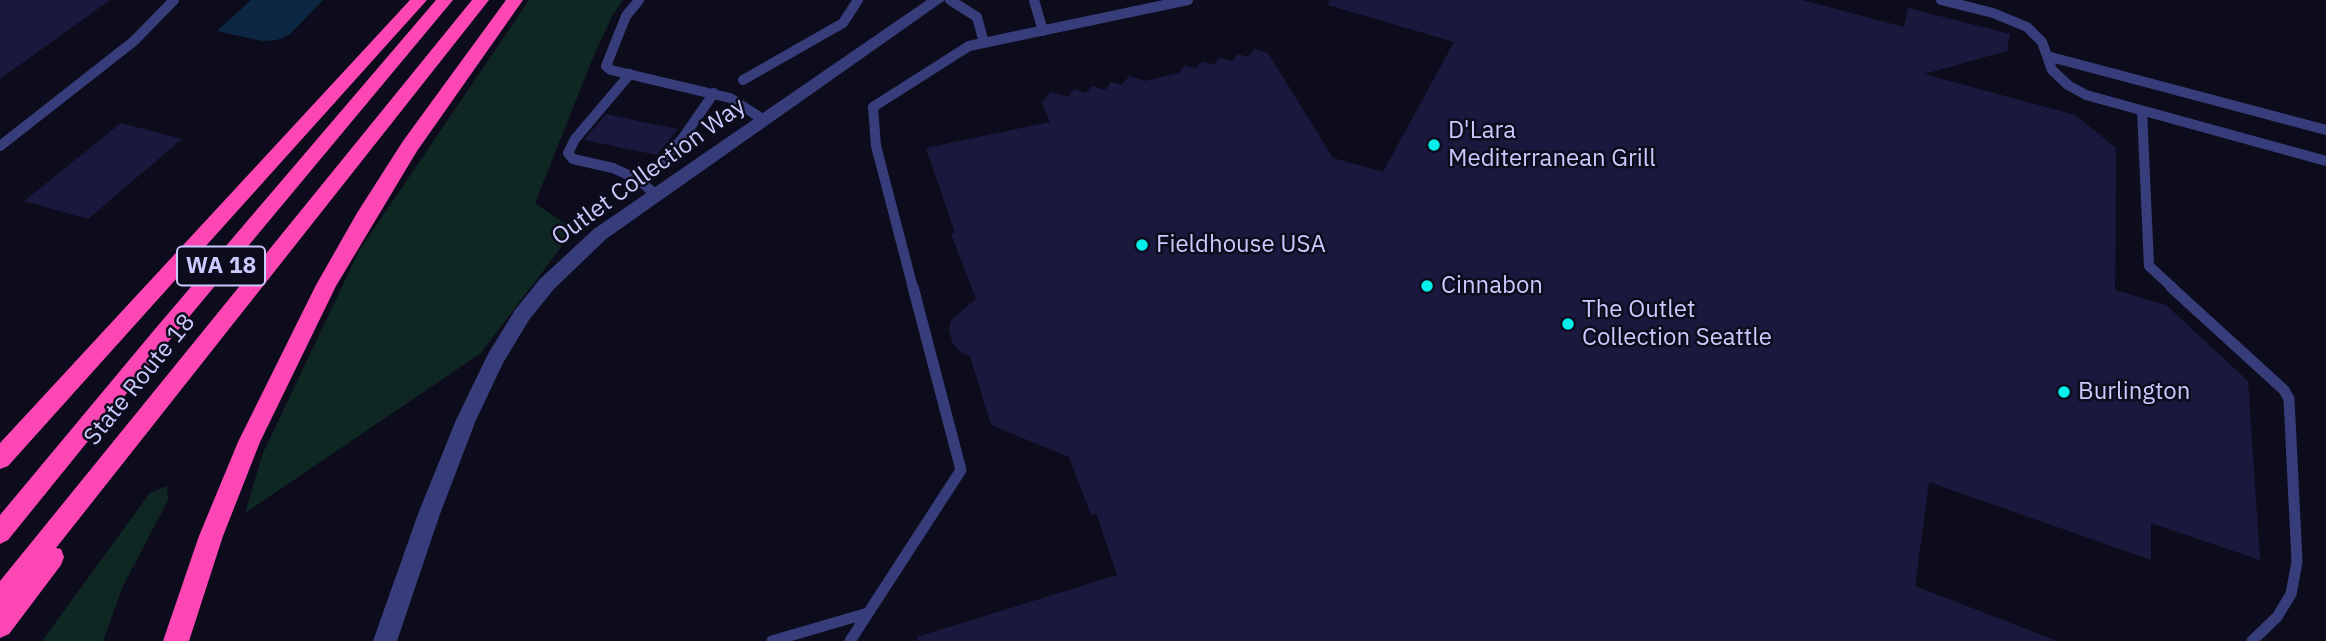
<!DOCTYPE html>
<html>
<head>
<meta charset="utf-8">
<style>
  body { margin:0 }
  canvas { display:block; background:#0d0c1d }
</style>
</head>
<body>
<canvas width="2326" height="641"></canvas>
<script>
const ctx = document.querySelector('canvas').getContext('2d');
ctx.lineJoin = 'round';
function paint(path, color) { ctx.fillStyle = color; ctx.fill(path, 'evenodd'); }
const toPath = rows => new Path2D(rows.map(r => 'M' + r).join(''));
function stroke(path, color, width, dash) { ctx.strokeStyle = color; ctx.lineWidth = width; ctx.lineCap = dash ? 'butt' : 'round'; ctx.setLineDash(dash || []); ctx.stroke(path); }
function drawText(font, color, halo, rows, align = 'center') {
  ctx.font = font + ' "IBM Plex Sans",sans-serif'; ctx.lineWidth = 5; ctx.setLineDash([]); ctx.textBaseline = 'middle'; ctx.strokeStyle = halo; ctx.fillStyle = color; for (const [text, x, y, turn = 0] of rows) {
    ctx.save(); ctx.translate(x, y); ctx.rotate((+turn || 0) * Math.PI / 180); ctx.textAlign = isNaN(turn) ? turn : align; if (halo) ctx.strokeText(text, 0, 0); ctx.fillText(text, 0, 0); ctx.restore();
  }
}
paint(toPath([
  [529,0,623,0,612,16,592,60,535,203,574,230,481,353,245,513,263,453,359,251],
  [167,486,168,500,123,586,103,641,42,641,150,493]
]), '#0f2723');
paint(toPath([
  [251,0,323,0,290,34,277,40,262,41,217,31]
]), '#0c2741');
paint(toPath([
  [0,0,110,0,0,79],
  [1329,0,1802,0,1904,27,1908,8,2010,34,2007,51,1924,74,2075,115,2116,148,2115,290,2166,305,2248,381,2260,560,2151,523,2151,560,1929,482,1915,586,2057,641,918,641,917,637,1117,575,1096,513,1091,515,1069,457,991,425,970,356,962,353,952,342,949,329,951,320,976,299,951,234,955,233,926,148,1050,122,1042,103,1050,92,1068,97,1074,89,1086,93,1092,86,1105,90,1111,82,1122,85,1129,76,1145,81,1179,73,1185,65,1196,69,1202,61,1214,65,1219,57,1232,61,1238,54,1248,57,1254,49,1268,53,1333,158,1383,172,1454,42,1328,5],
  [606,114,638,121,678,129,657,155,584,140],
  [121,123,182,139,88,219,24,201]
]), '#1b183e');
stroke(toPath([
  [639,0,626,16,606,66,611,70,730,98,764,120],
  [950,0,977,17,984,43],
  [1034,0,1043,31],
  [1941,0,1993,13,2027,27,2042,42,2052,70,2068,85,2086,95,2326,161],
  [2047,56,2326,130],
  [630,74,575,139,568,153,573,159,613,168,639,180,656,195],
  [743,80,843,23,858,0],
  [2142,111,2149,266,2173,288],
  [0,146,134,41,174,0],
  [640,180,654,170,682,139,714,93],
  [913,288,876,146,873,107,969,46,1188,0]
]), '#373d7b', 10);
stroke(toPath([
  [2171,287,2284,390,2289,399,2297,562,2291,594,2277,617,2252,641],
  [772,641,868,613],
  [850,641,961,470,913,287]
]), '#373d7b', 11);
paint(toPath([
  [927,0,945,0,606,239,554,289,529,320,503,363,476,420,440,514,397,641,373,641,418,514,456,420,488,354,515,310,540,279,594,229,927,0]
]), '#373d7b');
paint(toPath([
  [410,0,427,0,8,466,0,469,0,443,410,0],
  [436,0,453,0,169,341,8,540,0,544,0,515,155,329,436,0],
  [472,0,489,0,56,548,61,549,64,557,61,565,9,634,0,638,0,581,472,0],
  [506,0,523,0,417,151,336,286,260,442,223,536,189,641,163,641,199,536,238,442,316,285,357,213,403,141,506,0]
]), '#fc46b4');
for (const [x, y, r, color] of [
  [1434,145,7,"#04efe9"],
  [1142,245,7,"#04efe9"],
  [1427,286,7,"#04efe9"],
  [1568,324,7,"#04efe9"],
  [2064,392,7,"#04efe9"]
]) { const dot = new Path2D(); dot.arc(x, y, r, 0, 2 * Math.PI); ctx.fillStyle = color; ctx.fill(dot); stroke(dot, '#0d0c1d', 2.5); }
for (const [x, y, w] of [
  [221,266,88]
]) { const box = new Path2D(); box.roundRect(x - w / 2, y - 19.5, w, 39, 5); ctx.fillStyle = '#0d0c1d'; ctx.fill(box); stroke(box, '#c9c9fe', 2); }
drawText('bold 23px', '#c9c9fe', null, [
  ["WA 18",221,266]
]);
drawText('24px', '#c9c9fe', '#0d0c1d', [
  ["D'Lara",1448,131],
  ["Mediterranean Grill",1448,159],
  ["Fieldhouse USA",1156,245],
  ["Cinnabon",1441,286],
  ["The Outlet",1582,310],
  ["Collection Seattle",1582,338],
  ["Burlington",2078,392]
], 'left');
drawText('24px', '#c9c9fe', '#0d0c1d', [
  ["Outlet Collection Way",649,172,-36],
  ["State Route 18",140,380,-51]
]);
</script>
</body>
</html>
